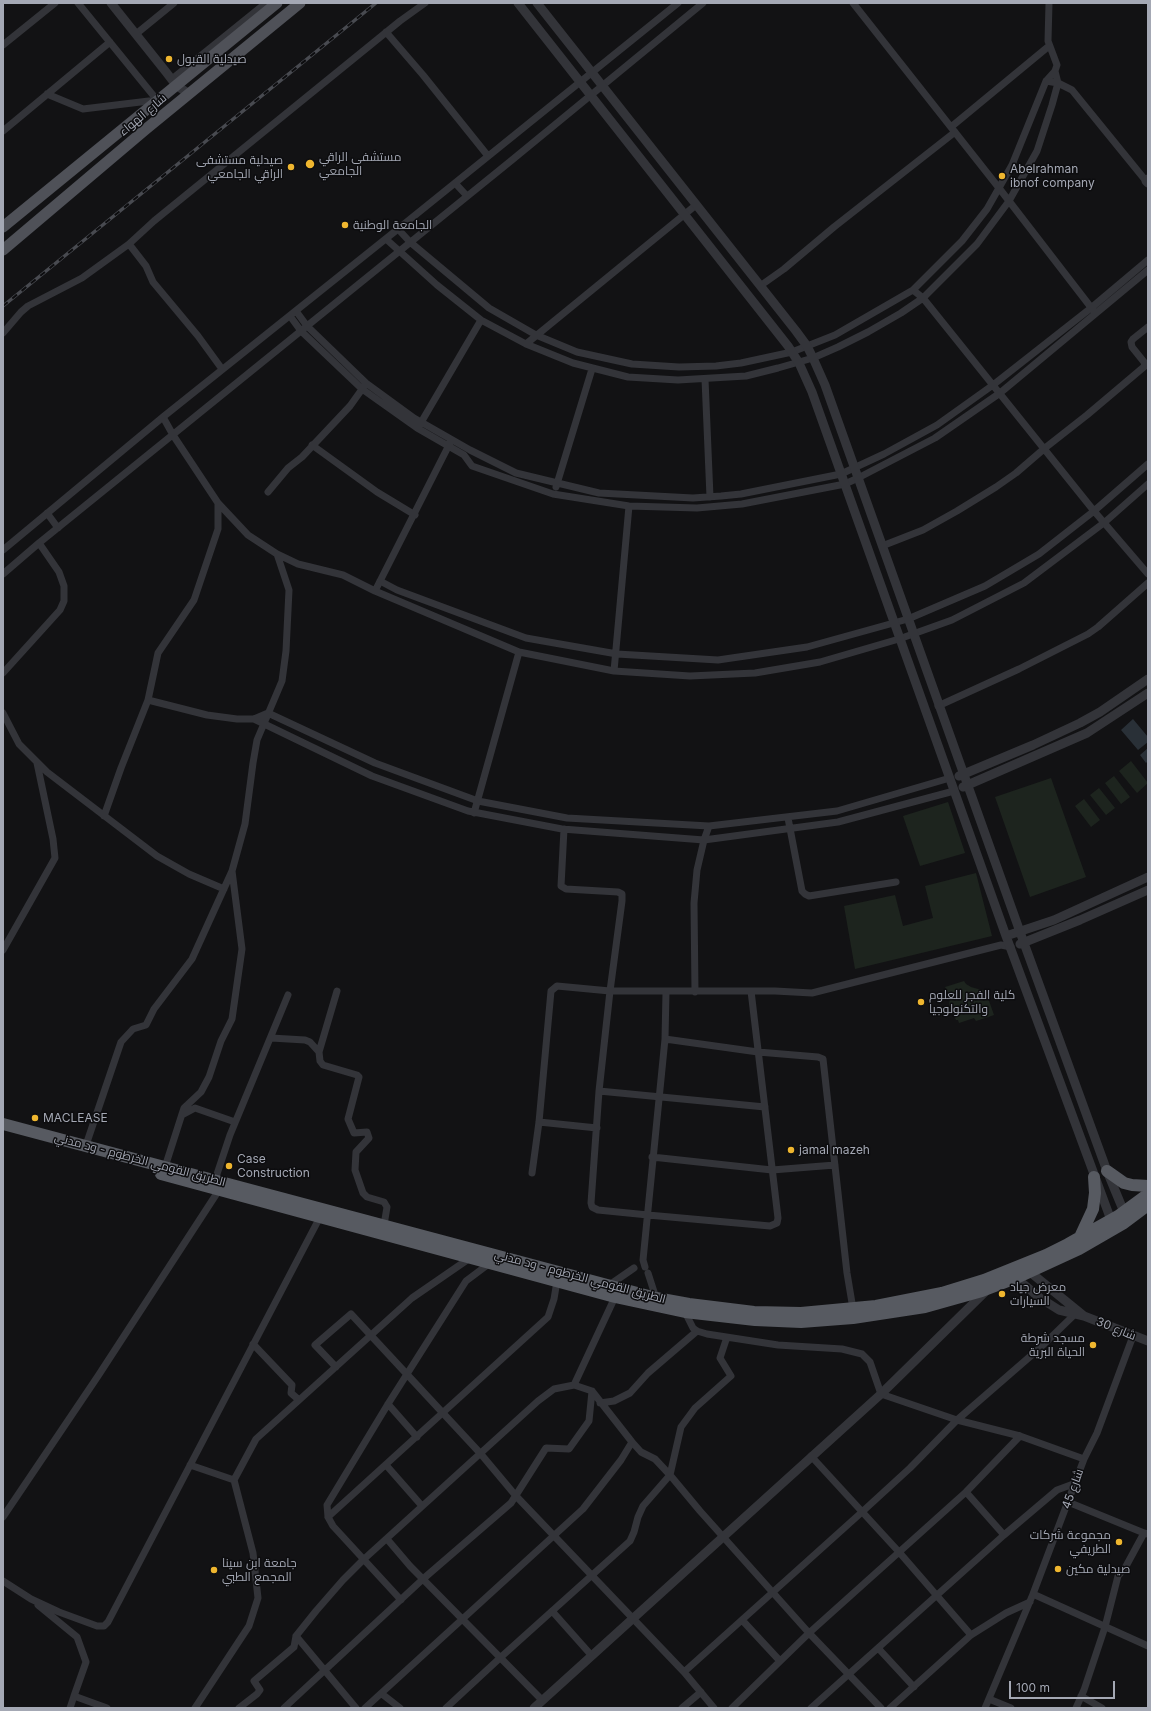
<!DOCTYPE html>
<html>
<head>
<meta charset="utf-8">
<style>
  body { margin:0 }
  #map { position:relative; width:1151px; height:1711px; overflow:hidden; background:#121214; font-family:Inter,sans-serif }
  canvas { display:block }
  .frame { position:absolute; inset:0; border:4px solid #a4a8b4; pointer-events:none }
  .scale { position:absolute; left:1009px; top:1681px; width:106px; height:18px; box-sizing:border-box; border:2px solid #a4a8b4; border-top:0; padding-left:5px; font-size:12px; line-height:14px; white-space:nowrap; color:#a4a8b4; -webkit-text-stroke:3px #0d0d0f; paint-order:stroke }
</style>
</head>
<body>
<div id="map">
<canvas width="1151" height="1711"></canvas>
<div class="frame"></div>
<div class="scale">100 m</div>
</div>
<script>
const ctx = document.querySelector('canvas').getContext('2d');
ctx.lineJoin = 'round';
function paint(path, color) { ctx.fillStyle = color; ctx.fill(path, 'evenodd'); }
const toPath = rows => new Path2D(rows.map(r => 'M' + r).join(''));
function stroke(path, color, width, dash) { ctx.strokeStyle = color; ctx.lineWidth = width; ctx.lineCap = dash ? 'butt' : 'round'; ctx.setLineDash(dash || []); ctx.stroke(path); }
function drawText(font, color, halo, rows, align = 'center') {
  ctx.font = font + ' Inter,Cairo,sans-serif'; ctx.lineWidth = 3; ctx.setLineDash([]); ctx.textBaseline = 'middle'; ctx.strokeStyle = halo; ctx.fillStyle = color; for (const [text, x, y, turn = 0] of rows) {
    ctx.save(); ctx.translate(x, y); ctx.rotate((+turn || 0) * Math.PI / 180); ctx.textAlign = isNaN(turn) ? turn : align; if (halo) ctx.strokeText(text, 0, 0); ctx.fillText(text, 0, 0); ctx.restore();
  }
}
paint(toPath([
  [1131,761,1148,783,1137,793,1119,771],
  [1114,776,1130,797,1121,804,1105,783],
  [1051,778,1086,877,1030,897,995,797],
  [1099,788,1115,808,1106,815,1090,795],
  [1084,799,1100,820,1091,827,1075,806],
  [948,802,965,853,920,866,903,816],
  [976,873,992,936,855,969,844,906,895,895,903,926,933,918,925,886],
  [964,981,966,984,971,987,985,991,987,995,994,1015,976,1021,974,1018,959,1023,958,1020,956,1020,949,1005,950,997,945,987]
]), '#1d241e');
paint(toPath([
  [1133,719,1148,737,1148,742,1138,750,1121,730],
  [1148,748,1148,761,1146,763,1140,755]
]), '#293037');
stroke(toPath([
  [78,3,157,100],
  [853,3,999,188,1093,310],
  [386,32,423,75,488,156],
  [136,34,174,3],
  [3,45,55,3],
  [172,79,266,3],
  [1046,81,1058,83,1072,90,1146,181],
  [47,94,83,109,157,100],
  [951,127,1049,46],
  [3,131,110,42],
  [455,183,467,196],
  [398,229,410,242,489,308,536,335,577,352,632,364,679,367,716,366,741,363,792,352,835,335,913,290,962,241,987,209,1012,165,1046,81,1055,71,1057,65,1048,41,1049,3],
  [386,239,437,285,481,320,526,344,573,363,628,377,678,380,746,376,778,368,813,358,838,347,868,332,901,313,923,298,977,244,1009,201,1037,151,1052,105,1058,83,1055,71],
  [129,244,146,266,153,282,198,336,222,369],
  [760,286,784,269,834,227,955,132],
  [913,290,923,298,1094,511,1148,574],
  [296,311,307,326,366,383,414,418,470,450,516,473,599,493,693,498,721,496,741,494,841,474,884,454,937,425,993,385,1091,308,1148,260],
  [290,316,301,331,362,389,417,428,464,455,472,466,553,494,629,506,697,508,742,504,845,484,858,478,935,438,1000,393,1148,270],
  [3,333,21,312,28,306,82,278,129,244,154,221,400,21,425,3],
  [526,344,696,205],
  [705,379,710,497],
  [163,417,173,435,218,503,248,535,277,554,298,564,343,575,375,591,519,652,614,671,690,676,755,673,820,662,899,639,952,620,1024,583,1105,522,1148,484],
  [419,426,481,320],
  [312,445,377,492,415,515],
  [556,487,592,369],
  [268,492,288,468,302,457,350,406,365,385],
  [47,513,58,528],
  [882,546,923,530,957,511,996,487,1016,473,1045,448,1087,415,1145,366,1144,362,1132,347,1131,342,1133,339,1148,327],
  [3,550,163,417,398,229,678,3],
  [3,574,39,543,512,160,703,3],
  [380,581,397,590,526,638,617,654,718,660,807,647,908,619,985,586,1039,554,1094,511,1148,464],
  [375,591,450,443],
  [614,671,629,506],
  [3,673,60,610,64,601,64,586,59,572,39,543],
  [148,700,207,715,237,719,254,719,268,713,375,763,478,801,567,818,709,826,837,811,950,778],
  [938,706,1019,669,1088,634,1098,627,1148,583],
  [3,713,19,744,47,772,157,856,189,874,224,889],
  [254,719,372,776,468,811,562,829,704,840,838,822,954,791],
  [474,813,519,652],
  [104,816,121,768,148,700,158,653,194,600,218,529,218,503],
  [788,818,802,891,805,894,809,896,896,882],
  [564,829,561,886,566,889,618,892,622,894,622,901,610,991,599,1091,591,1203,592,1207,598,1210,648,1215,770,1226,777,1223,778,1218,751,991],
  [3,950,55,858,53,839,37,763],
  [337,991,319,1052,320,1061,323,1065,357,1075,359,1077,348,1119,354,1133,367,1132,369,1138,356,1152,355,1170,363,1193,367,1197,384,1202,387,1207,384,1225],
  [695,992,694,903,697,870,704,840,709,826],
  [271,1038,305,1040,310,1042,319,1052],
  [665,1039,758,1052,818,1057,823,1059,847,1273,853,1309],
  [599,1091,765,1107],
  [182,1115,195,1108,235,1122],
  [539,1122,597,1128],
  [86,1145,121,1042,133,1029,146,1025,154,1009,192,959,232,871],
  [652,1157,772,1170,835,1165],
  [165,1167,182,1114,184,1108,201,1092,209,1077,221,1041,232,1019,242,949,232,871,245,824,253,763,257,740,282,681,286,651,289,590,277,554],
  [532,1173,539,1122,551,991,557,986,610,991,775,991,812,993,1001,945,1011,947],
  [215,1180,230,1135,288,995],
  [645,1267,643,1260,665,1039,666,992],
  [648,1273,656,1298],
  [608,1286,634,1268],
  [685,1312,693,1328,697,1331,707,1334,778,1345,842,1349,862,1354,870,1362,881,1394,957,1420,1020,1436,1084,1459],
  [253,1344,292,1385,291,1393,299,1400],
  [336,1367,315,1345,351,1314,480,1453,516,1496,684,1672,714,1708],
  [574,1385,592,1391,632,1442,641,1452,655,1459,670,1475,700,1511,809,1633,881,1708],
  [600,1403,614,1401,630,1393,648,1373,697,1331],
  [388,1404,417,1437],
  [811,1456,899,1552,971,1635],
  [190,1465,234,1480,253,1553,258,1598,249,1626,195,1708],
  [386,1465,422,1506],
  [234,1480,256,1439,412,1298,470,1258],
  [966,1492,1004,1535],
  [1068,1502,1144,1533],
  [3,1517,98,1376,219,1190],
  [328,1517,548,1317,554,1299,557,1281],
  [387,1539,410,1566,542,1700],
  [3,1581,31,1599,59,1612,97,1626,104,1626,108,1622,320,1217],
  [1033,1594,1148,1646],
  [401,1600,333,1526,328,1517,327,1505,388,1404,466,1281,490,1263],
  [38,1605,77,1637,86,1662,74,1696,107,1708],
  [552,1611,592,1656],
  [742,1620,780,1661],
  [296,1636,356,1708],
  [878,1648,914,1687],
  [684,1672,862,1512,910,1468,957,1420,1041,1347,1074,1315],
  [382,1694,400,1708],
  [1081,1696,1102,1708],
  [989,1699,1011,1708],
  [70,1708,74,1696],
  [239,1708,257,1694,260,1690,254,1681,294,1647,296,1636,316,1611,343,1580,363,1560,538,1401,554,1389,574,1385,615,1297],
  [284,1708,423,1579,511,1503,546,1448,569,1449,589,1421,592,1391],
  [365,1708,583,1509,621,1460,632,1442],
  [446,1708,501,1657,630,1541,634,1532,638,1517,643,1506,670,1475,681,1427,695,1408,731,1376,720,1358,727,1337],
  [682,1708,701,1692],
  [732,1708,809,1633,966,1492,1020,1436],
  [811,1708,1004,1535,1057,1490,1076,1483],
  [890,1708,971,1635,1006,1613,1030,1602],
  [985,1708,1033,1594,1084,1459,1097,1433,1133,1336],
  [1076,1708,1084,1690,1105,1627,1118,1576,1125,1568,1144,1533,1148,1534]
]), '#333439', 7);
stroke(toPath([
  [111,3,166,72,176,85,189,94],
  [518,3,788,346,799,363,812,392,1006,936,1111,1220],
  [537,3,796,331,807,346,813,358,825,385,1024,943,1107,1171,1124,1212],
  [1148,179,1146,181,1148,183],
  [959,776,1033,745,1080,723,1100,712,1148,679],
  [963,787,1087,733,1148,693],
  [1006,936,1054,920,1148,877],
  [1020,944,1080,920,1148,890],
  [1030,1272,1084,1316],
  [1016,1278,1040,1298,1059,1310,1084,1316,1148,1341],
  [534,1708,881,1394,988,1289]
]), '#333439', 9);
stroke(toPath([
  [3,227,277,3],
  [3,250,146,129,300,3]
]), '#4f5158', 11);
stroke(toPath([
  [3,1124,656,1298,689,1304,754,1312,801,1313,876,1306,942,1293,984,1280,1046,1255,1068,1244,1118,1216,1148,1194],
  [1107,1171,1124,1183,1132,1185,1148,1186],
  [161,1174,615,1297,685,1312,755,1320,801,1322,853,1318,925,1307,982,1291,1016,1278,1079,1249,1124,1223,1148,1205],
  [1080,1237,1093,1209,1095,1193,1094,1177]
]), '#575a61', 12);
const rail = toPath([
  [3,306,376,3]
]);
stroke(rail, '#484a50', 3.5);
stroke(rail, '#0d0d0f', 2, [6]);
for (const [x, y, r, color] of [
  [169,59,4,"#efb62f"],
  [310,164,5,"#efb62f"],
  [291,167,4,"#efb62f"],
  [1002,176,4,"#efb62f"],
  [345,225,4,"#efb62f"],
  [921,1002,4,"#efb62f"],
  [35,1118,4,"#efb62f"],
  [791,1150,4,"#efb62f"],
  [229,1166,4,"#efb62f"],
  [1002,1294,4,"#efb62f"],
  [1093,1345,4,"#efb62f"],
  [1119,1542,4,"#efb62f"],
  [1058,1569,4,"#efb62f"],
  [214,1570,4,"#efb62f"]
]) { const dot = new Path2D(); dot.arc(x, y, r, 0, 2 * Math.PI); ctx.fillStyle = color; ctx.fill(dot); stroke(dot, '#0d0d0f', 1.5); }
drawText('12px', '#a4a8b4', '#0d0d0f', [
  ["صيدلية القبول",177,59],
  ["مستشفى الراقي",319,157],
  ["الجامعي",319,171],
  ["صيدلية مستشفى",283,160,"right"],
  ["الراقي الجامعي",283,174,"right"],
  ["Abelrahman",1010,169],
  ["ibnof company",1010,183],
  ["الجامعة الوطنية",353,225],
  ["كلية الفجر للعلوم",929,995],
  ["والتكنولوجيا",929,1009],
  ["MACLEASE",43,1118],
  ["jamal mazeh",799,1150],
  ["Case",237,1159],
  ["Construction",237,1173],
  ["معرض جياد",1010,1287],
  ["السيارات",1010,1301],
  ["مسجد شرطة",1085,1338,"right"],
  ["الحياة البرية",1085,1352,"right"],
  ["مجموعة شركات",1111,1535,"right"],
  ["الطريفي",1111,1549,"right"],
  ["جامعة ابن سينا",222,1563],
  ["المجمع الطبي",222,1577],
  ["صيدلية مكين",1066,1569]
], 'left');
drawText('12px', '#a4a8b4', '#0d0d0f', [
  ["شارع الهواء",143,115,-40],
  ["الطريق القومي الخرطوم - ود مدني",140,1160,15],
  ["الطريق القومي الخرطوم - ود مدني",580,1277,15],
  ["شارع 30",1116,1329,22],
  ["شارع 45",1073,1489,-70]
]);
</script>
</body>
</html>
